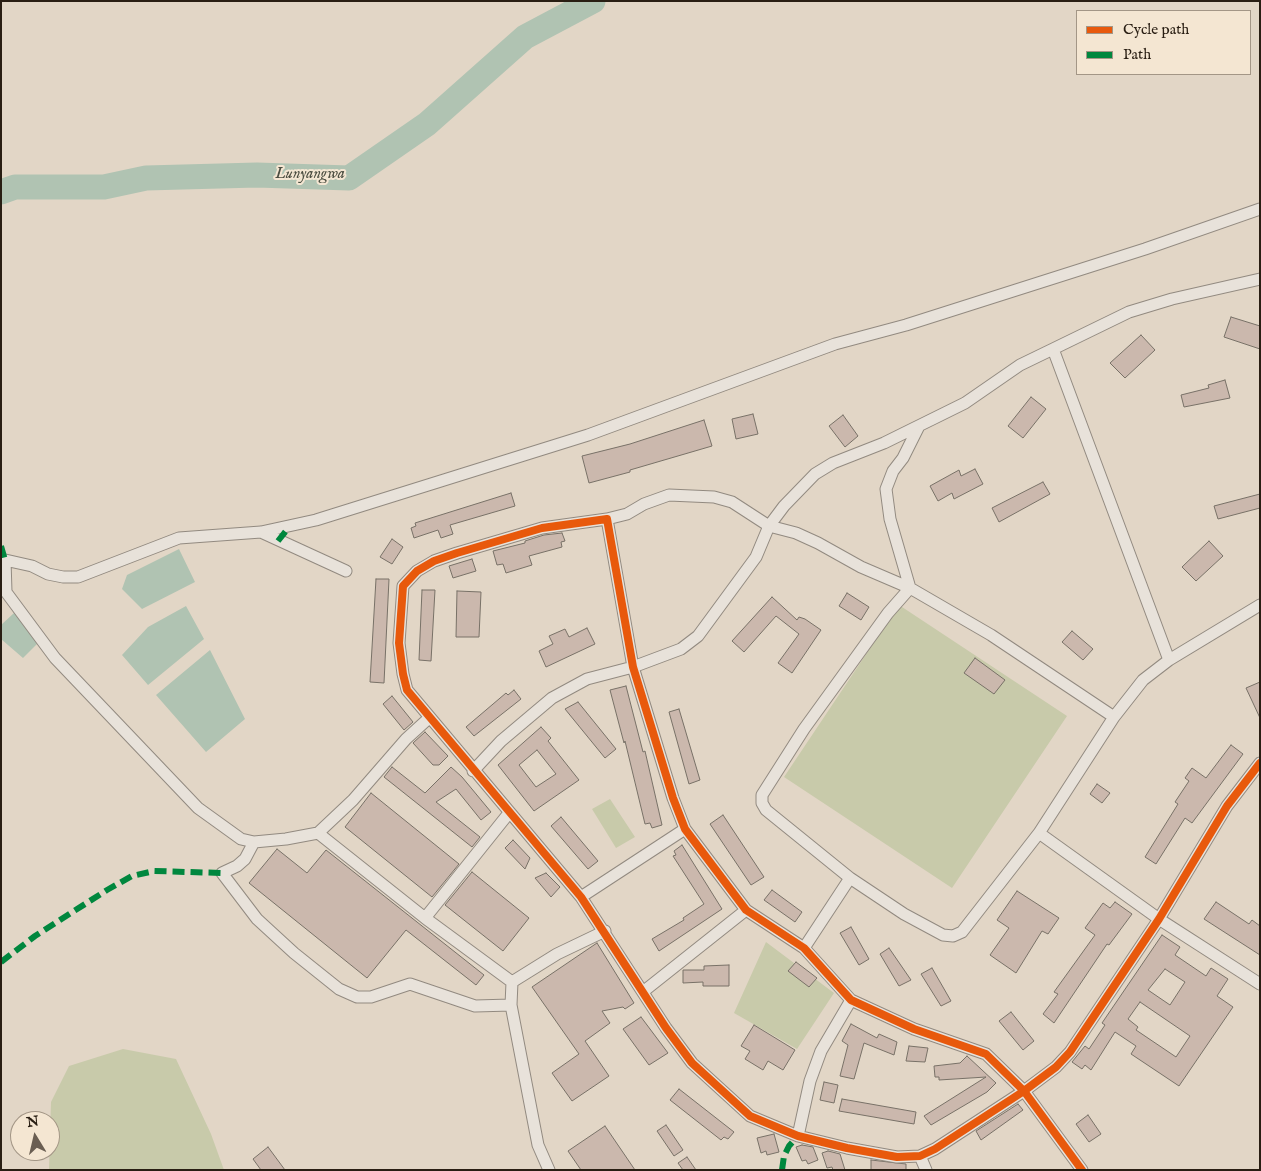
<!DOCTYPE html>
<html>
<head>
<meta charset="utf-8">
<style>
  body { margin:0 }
  #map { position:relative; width:1261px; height:1171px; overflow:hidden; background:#e2d6c6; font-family:"IM FELL English",serif }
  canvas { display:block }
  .frame { position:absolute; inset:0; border:2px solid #291e13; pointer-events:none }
  .legend { position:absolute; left:1076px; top:10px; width:175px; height:65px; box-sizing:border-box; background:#f4e6d2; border:1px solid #a39686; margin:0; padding:6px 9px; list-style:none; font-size:15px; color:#291e13 }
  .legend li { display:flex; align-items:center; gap:10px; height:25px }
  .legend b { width:25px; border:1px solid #a39686 }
  .north { position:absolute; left:10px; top:1111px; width:50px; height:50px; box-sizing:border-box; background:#f4e6d2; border:1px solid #a39686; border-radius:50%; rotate:351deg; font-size:14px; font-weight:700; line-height:20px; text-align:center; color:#291e13 }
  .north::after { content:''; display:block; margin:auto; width:18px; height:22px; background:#6a5e52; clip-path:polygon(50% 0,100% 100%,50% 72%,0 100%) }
</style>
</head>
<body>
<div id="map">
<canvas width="1261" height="1171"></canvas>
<div class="frame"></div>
<ul class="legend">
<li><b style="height:6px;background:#e8590c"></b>Cycle path</li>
<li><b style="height:6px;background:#00873e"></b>Path</li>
</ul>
<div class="north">N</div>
</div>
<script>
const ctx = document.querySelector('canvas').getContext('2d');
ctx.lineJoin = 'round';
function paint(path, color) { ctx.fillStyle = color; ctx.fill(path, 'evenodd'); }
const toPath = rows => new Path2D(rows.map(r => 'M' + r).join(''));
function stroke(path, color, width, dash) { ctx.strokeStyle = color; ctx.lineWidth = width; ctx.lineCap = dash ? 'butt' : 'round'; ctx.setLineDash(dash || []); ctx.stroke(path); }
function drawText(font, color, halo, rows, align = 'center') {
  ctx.font = font + ' "IM FELL English",serif'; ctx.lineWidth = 4; ctx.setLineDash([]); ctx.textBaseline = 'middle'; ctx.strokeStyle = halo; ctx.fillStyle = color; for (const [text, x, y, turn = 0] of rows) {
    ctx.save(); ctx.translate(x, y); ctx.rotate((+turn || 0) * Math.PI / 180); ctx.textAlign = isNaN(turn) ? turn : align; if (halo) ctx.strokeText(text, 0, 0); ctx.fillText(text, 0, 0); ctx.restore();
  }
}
paint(toPath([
  [899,605,1067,716,952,888,784,777],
  [610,799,635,837,616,848,592,809],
  [766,942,834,993,797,1049,734,1013],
  [123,1049,176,1059,211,1134,224,1170,49,1170,51,1102,69,1066]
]), '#c8caaa');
paint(toPath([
  [179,549,195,582,142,609,122,589,127,575],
  [186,606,204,639,148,685,122,655,148,627],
  [14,613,39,642,23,658,1,639,1,625],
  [210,650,245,719,206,752,156,695]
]), '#b0c3b2');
stroke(toPath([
  [1,192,15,187,104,187,146,178,257,175,349,178,427,124,525,37,593,1]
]), '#b0c3b2', 25);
const building = toPath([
  [1231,317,1260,326,1260,349,1224,337,1231,317],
  [1141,335,1155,350,1125,378,1110,363,1141,335],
  [1225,380,1230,398,1184,407,1181,395,1209,388,1208,385,1225,380],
  [1031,397,1046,409,1023,438,1008,426,1031,397],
  [753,414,758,434,736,439,732,419,753,414],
  [843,415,858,436,845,447,829,426,843,415],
  [704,420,712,446,630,470,630,472,589,483,582,456,630,444,704,420],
  [975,469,983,484,954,499,952,493,938,501,930,486,959,470,961,476,975,469],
  [1043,482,1050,494,999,522,992,508,1043,482],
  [511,493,515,506,450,525,453,534,441,538,438,530,414,538,411,528,416,526,415,523,511,493],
  [1260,494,1260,508,1218,519,1214,506,1260,494],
  [562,533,565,541,561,542,562,547,529,556,532,565,506,573,503,564,497,565,493,551,525,543,525,541,544,535,562,533],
  [392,539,403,547,392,564,380,557,392,539],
  [1209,541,1223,556,1196,581,1182,567,1209,541],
  [472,559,476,571,453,578,449,566,472,559],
  [376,579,389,579,384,683,370,682,376,579],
  [422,590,435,590,431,661,419,660,422,590],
  [457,591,481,592,479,637,456,637,457,591],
  [847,593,869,607,861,620,839,606,847,593],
  [772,597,797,620,799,617,805,619,821,630,792,673,778,663,799,634,776,616,744,652,732,641,772,597],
  [587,628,595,644,546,667,539,651,553,644,549,636,565,629,569,637,587,628],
  [1072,631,1093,649,1083,660,1062,642,1072,631],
  [975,658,1005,680,994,694,964,673,975,658],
  [1260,682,1260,718,1246,688,1260,682],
  [626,686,643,752,645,751,662,825,652,828,650,823,645,824,625,741,624,743,610,690,626,686],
  [514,690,521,699,474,736,466,727,506,693,508,695,514,690],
  [392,696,413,722,404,730,383,704,392,696],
  [578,702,616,749,605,758,565,709,578,702],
  [679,709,700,780,689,784,669,712,679,709],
  [541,727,551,738,548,741,579,780,534,811,498,765,541,727],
  [537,750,556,774,536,787,519,765,537,750],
  [425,732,448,756,439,765,433,765,413,743,425,732],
  [1231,745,1243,754,1192,823,1185,818,1156,864,1145,857,1178,804,1175,802,1189,781,1185,778,1192,768,1206,778,1231,745],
  [392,767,425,793,451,767,462,777,491,812,481,820,456,789,436,802,480,837,472,847,384,777,392,767],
  [1097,784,1110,793,1102,803,1090,794,1097,784],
  [371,793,459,864,432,897,345,827,371,793],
  [723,815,764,877,751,885,710,824,723,815],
  [561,817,598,861,588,869,551,826,561,817],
  [513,840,530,858,525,869,505,848,513,840],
  [682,845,722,909,659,951,652,939,684,920,683,918,704,904,673,856,676,855,674,851,682,845],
  [277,849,307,873,326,850,484,975,476,985,406,930,367,978,249,883,277,849],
  [472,872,529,918,503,951,445,905,472,872],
  [546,873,560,887,551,897,535,878,546,873],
  [772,890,802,912,795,922,764,900,772,890],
  [1017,891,1059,918,1048,934,1042,931,1016,973,990,955,1009,928,997,920,1017,891],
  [1115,902,1132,914,1109,945,1107,944,1054,1023,1043,1014,1058,994,1054,992,1095,935,1085,928,1103,903,1110,908,1115,902],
  [1216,902,1249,924,1252,920,1260,926,1260,955,1204,919,1216,902],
  [851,927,869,959,859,965,840,933,851,927],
  [1162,935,1180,947,1175,955,1206,976,1211,968,1228,979,1217,996,1233,1007,1179,1086,1131,1054,1136,1046,1115,1032,1091,1070,1085,1065,1082,1069,1072,1062,1085,1046,1089,1049,1105,1025,1102,1023,1162,935],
  [1165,969,1185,982,1170,1005,1148,990,1165,969],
  [1140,1002,1190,1036,1176,1057,1136,1030,1138,1027,1128,1019,1140,1002],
  [597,943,634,1003,625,1009,623,1007,602,1011,610,1023,585,1041,609,1076,572,1101,552,1073,579,1054,532,987,597,943],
  [889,948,911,980,899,986,880,954,889,948],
  [796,962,817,978,809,987,788,971,796,962],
  [729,965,729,986,703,986,703,982,683,983,683,970,704,970,704,966,729,965],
  [932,968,951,1001,941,1006,921,974,932,968],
  [1011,1012,1034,1041,1023,1050,999,1021,1011,1012],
  [641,1017,668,1053,649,1065,623,1029,641,1017],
  [851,1024,877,1038,879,1034,897,1042,894,1055,864,1043,854,1079,840,1076,848,1045,842,1041,851,1024],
  [754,1025,795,1050,783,1070,768,1061,763,1070,745,1059,750,1051,741,1046,754,1025],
  [909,1046,928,1048,925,1062,906,1061,909,1046],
  [967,1056,996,1083,987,1092,931,1125,924,1116,986,1077,939,1080,939,1077,935,1077,934,1066,960,1063,967,1056],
  [824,1082,838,1085,834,1103,820,1100,824,1082],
  [679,1089,734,1132,728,1139,724,1137,721,1140,670,1100,679,1089],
  [842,1099,916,1112,914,1124,839,1111,842,1099],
  [1018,1104,1023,1110,981,1140,976,1131,1018,1104],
  [1088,1115,1101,1134,1089,1142,1076,1124,1088,1115],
  [666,1125,683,1150,674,1156,657,1131,666,1125],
  [605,1126,635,1170,581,1170,568,1151,605,1126],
  [774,1134,779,1152,767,1155,766,1151,761,1153,757,1138,774,1134],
  [802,1145,813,1147,818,1160,808,1164,806,1160,802,1161,796,1147,802,1145],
  [268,1147,285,1170,261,1170,253,1159,268,1147],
  [828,1151,840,1154,845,1170,833,1170,832,1167,827,1168,822,1153,828,1151],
  [687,1157,696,1170,683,1170,678,1163,687,1157],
  [871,1160,906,1164,906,1170,871,1170,871,1160]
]);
paint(building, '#cbb8ad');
stroke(building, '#787167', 1);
const minor = toPath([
  [919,426,903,458,893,471,886,489,890,519,910,588,991,635,1114,717],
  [607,519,627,514,644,504,669,495,714,497,732,502,769,526,796,533,818,543,861,567,910,588,888,613,804,729,762,795,762,803,766,810,850,878],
  [261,532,346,571],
  [1,559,32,566,48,574,63,577,78,577,179,538,261,532,316,520,588,435,835,344,906,325,1145,249,1260,209],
  [5,560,6,592,55,658,198,808,241,839,254,842,286,839,318,833,353,800,406,739,429,718],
  [1260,605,1169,660,1143,680,1114,717,1039,833,1159,919,1260,984],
  [1169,660,1053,349,1129,312,1172,299,1260,279],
  [473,771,501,741,552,698,587,679,633,667,681,649,698,636,756,557,769,526,784,506,815,474,833,463,884,443,965,403,1020,365,1053,349],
  [318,833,425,918,512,982,557,954,605,931],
  [254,842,245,859,237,866,222,873,257,919,294,953,339,989,357,997,371,997,410,984,475,1006,511,1005],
  [581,897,685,829],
  [425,918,509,813],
  [804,948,850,878,904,914,943,935,953,936,962,932,1039,833],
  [512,982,511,1005,538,1145,549,1170],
  [644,991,746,910],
  [798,1136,810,1081,821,1051,851,1000],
  [920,1156,926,1170],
  [1082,1170,1024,1091,986,1054,914,1029,851,1000,804,948,746,910,685,829,673,798,633,667,607,519,542,528,457,553,434,561,417,571,403,586,399,643,403,674,407,690,581,897,666,1028,692,1063,750,1116,798,1136,847,1148,897,1157,920,1156,935,1149,1024,1091,1056,1067,1070,1052,1159,919,1227,806,1260,763]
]);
stroke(minor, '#928a80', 13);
stroke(minor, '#e8e2da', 11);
stroke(toPath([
  [278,541,289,527],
  [1,546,5,560],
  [1,962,35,936,107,890,132,876,154,871,222,873],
  [782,1170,784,1156,789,1146,798,1136]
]), '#00873e', 6, [12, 6]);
stroke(toPath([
  [1082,1170,1024,1091,986,1054,914,1029,851,1000,804,948,746,910,685,829,673,798,633,667,607,519,542,528,457,553,434,561,417,571,403,586,399,643,403,674,407,690,581,897,666,1028,692,1063,750,1116,798,1136,847,1148,897,1157,920,1156,935,1149,1024,1091,1056,1067,1070,1052,1159,919,1227,806,1260,763]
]), '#e8590c', 8);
drawText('italic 16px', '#4b4d40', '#f4e6d2', [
  ["Lunyangwa",310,175]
]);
</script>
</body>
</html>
